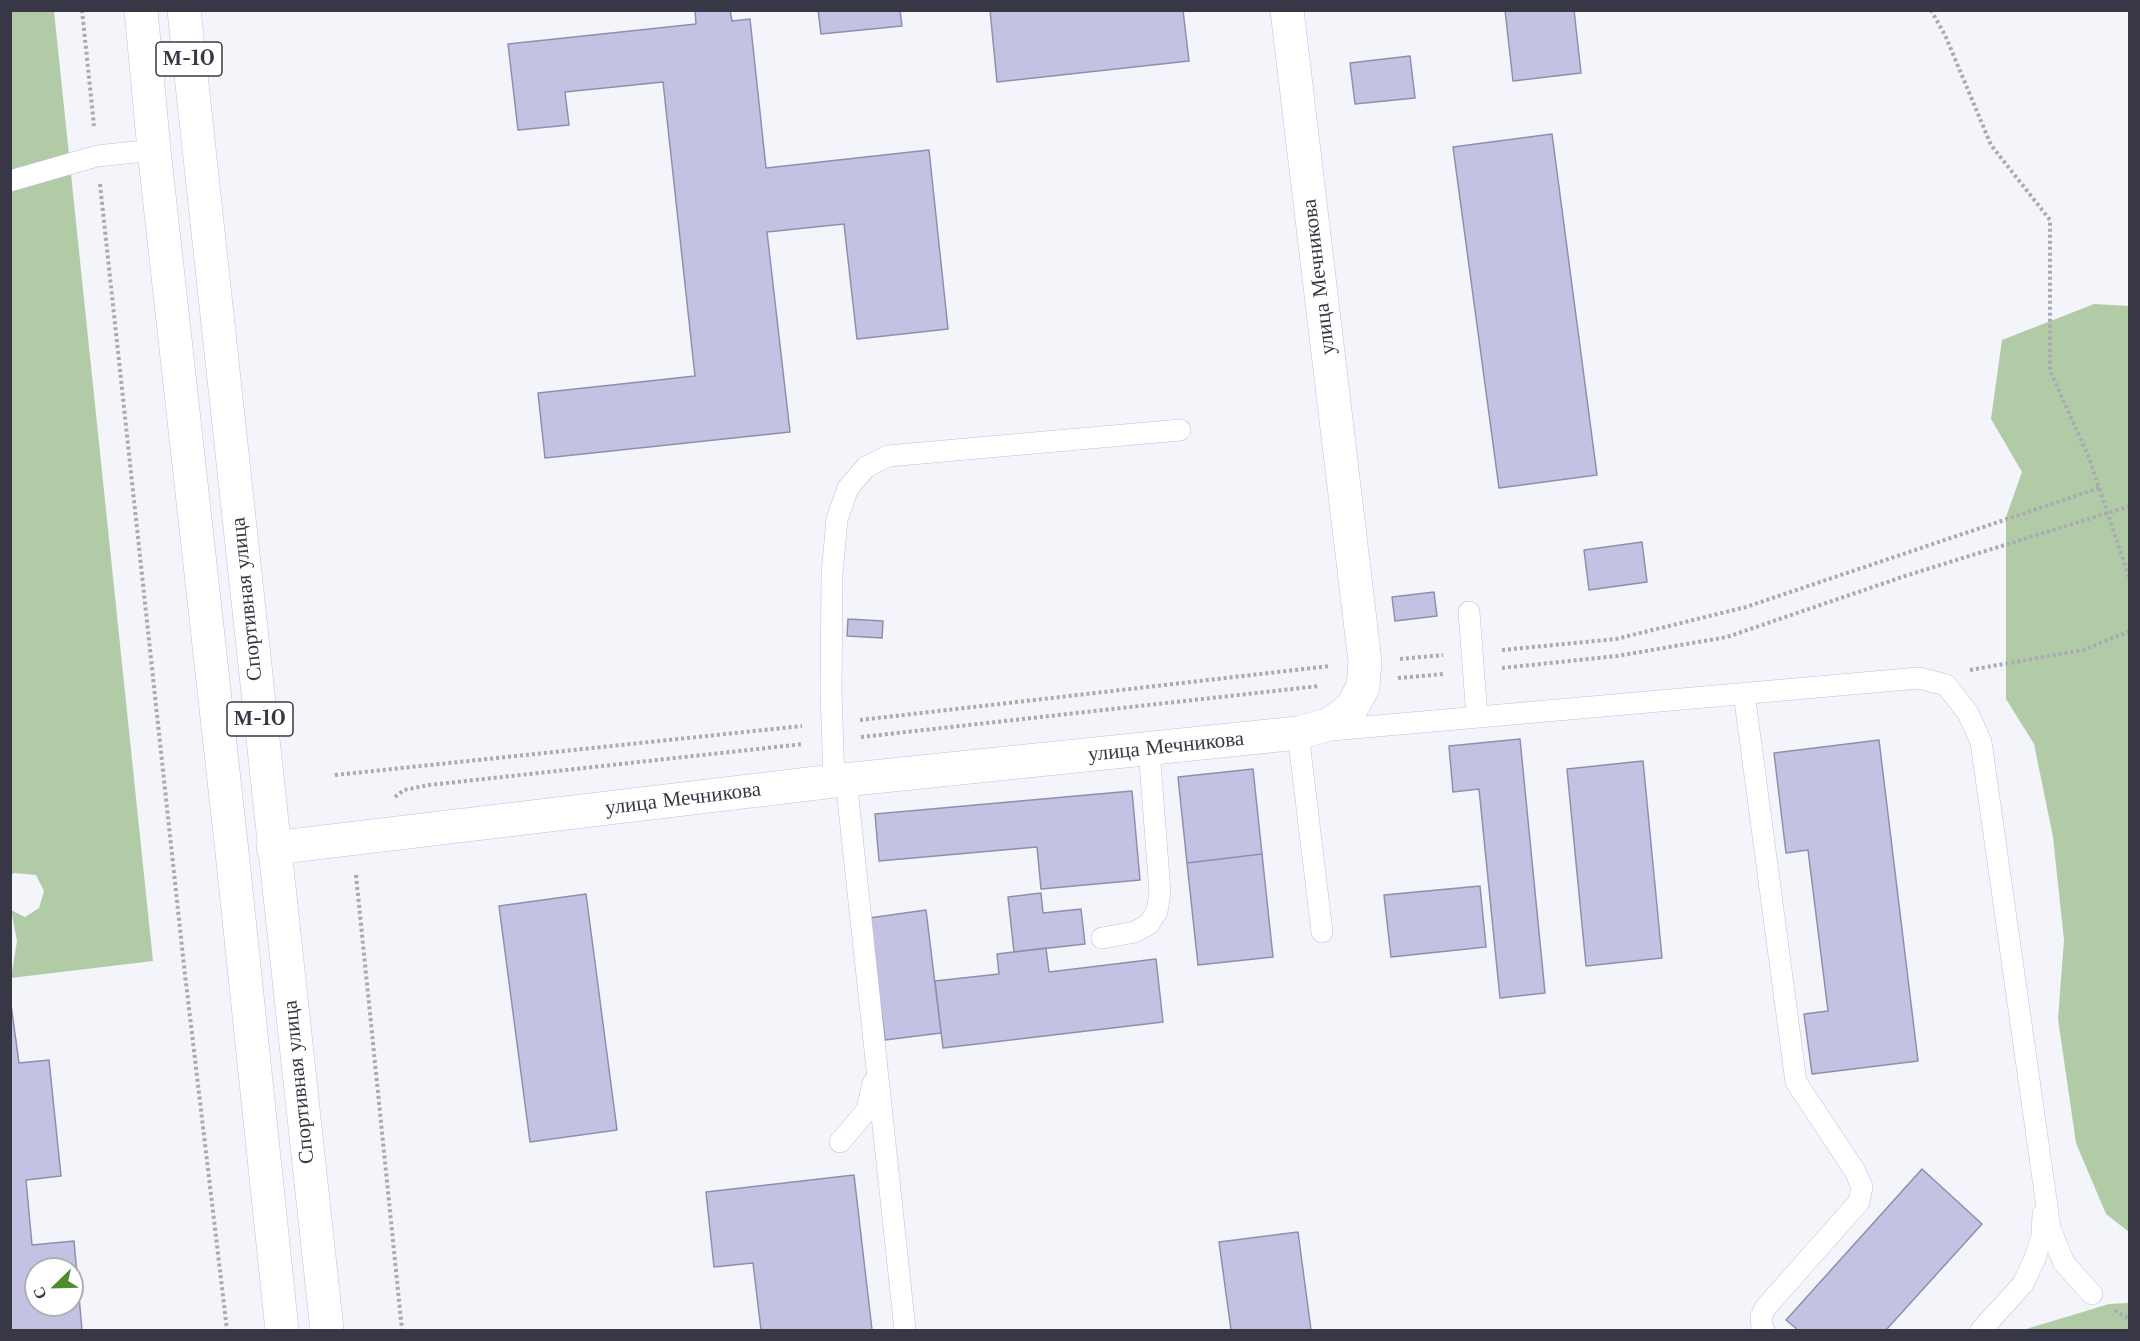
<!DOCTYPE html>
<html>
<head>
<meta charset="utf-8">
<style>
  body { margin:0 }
  #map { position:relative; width:2140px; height:1341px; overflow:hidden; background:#f4f4fb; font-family:"Libre Baskerville",serif }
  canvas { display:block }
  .frame { position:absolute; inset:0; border:12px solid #383745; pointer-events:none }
  .north { position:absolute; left:24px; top:1257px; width:60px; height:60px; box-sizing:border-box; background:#fff; border:2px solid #afafb5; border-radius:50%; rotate:247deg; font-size:16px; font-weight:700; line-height:24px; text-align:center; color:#383745 }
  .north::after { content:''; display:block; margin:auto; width:21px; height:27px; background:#4f8c2c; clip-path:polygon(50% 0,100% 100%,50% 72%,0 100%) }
</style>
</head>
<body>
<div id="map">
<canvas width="2140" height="1341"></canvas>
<div class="frame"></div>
<div class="north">С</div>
</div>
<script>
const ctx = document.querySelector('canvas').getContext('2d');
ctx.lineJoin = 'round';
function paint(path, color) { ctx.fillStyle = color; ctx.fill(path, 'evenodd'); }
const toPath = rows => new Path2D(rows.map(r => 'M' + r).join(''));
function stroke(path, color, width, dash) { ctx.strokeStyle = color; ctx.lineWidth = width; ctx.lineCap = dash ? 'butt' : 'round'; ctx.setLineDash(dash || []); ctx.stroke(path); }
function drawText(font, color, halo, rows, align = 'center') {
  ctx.font = font + ' "Libre Baskerville",serif'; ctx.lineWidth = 4.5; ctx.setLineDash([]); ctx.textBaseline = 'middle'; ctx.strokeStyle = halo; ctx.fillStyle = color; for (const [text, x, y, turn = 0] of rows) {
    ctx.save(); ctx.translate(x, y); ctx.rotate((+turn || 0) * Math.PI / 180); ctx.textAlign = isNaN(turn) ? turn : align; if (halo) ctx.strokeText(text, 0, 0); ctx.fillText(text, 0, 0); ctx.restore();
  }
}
paint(toPath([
  [11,11,54,11,153,961,11,978,17,941,11,910,25,917,39,908,44,891,36,875,14,873,11,875],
  [2094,304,2130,306,2129,1232,2106,1214,2076,1143,2058,1019,2064,940,2053,837,2034,744,2006,699,2006,517,2022,472,1991,419,2002,340],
  [2129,1303,2129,1330,2023,1330,2109,1304]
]), '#b2cba7');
const building = toPath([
  [695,10,730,10,732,21,750,19,766,168,929,150,948,329,857,339,844,224,767,232,790,432,545,458,538,393,695,376,663,82,565,92,569,125,518,130,508,44,696,24,695,10],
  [818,10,900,10,902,26,821,34,818,10],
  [990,10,1183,10,1189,61,997,82,990,10],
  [1505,10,1574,10,1581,73,1513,81,1505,10],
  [1410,56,1415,98,1355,104,1350,63,1410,56],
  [1552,134,1597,475,1499,488,1453,147,1552,134],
  [1642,542,1647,582,1589,590,1584,550,1642,542],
  [1434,592,1437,616,1395,621,1392,597,1434,592],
  [848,619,883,621,882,638,847,636,848,619],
  [1520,739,1545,993,1500,998,1479,789,1453,792,1449,746,1520,739],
  [1879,740,1918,1061,1812,1074,1804,1014,1828,1011,1808,850,1786,853,1774,753,1879,740],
  [1643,761,1662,958,1586,966,1567,769,1643,761],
  [1253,769,1262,854,1187,863,1178,777,1253,769],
  [1132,791,1140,880,1041,889,1037,847,879,861,875,814,1132,791],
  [1262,854,1273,957,1198,965,1187,863,1262,854],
  [1480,886,1486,947,1391,957,1384,895,1480,886],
  [1041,893,1043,913,1081,909,1085,944,1014,952,1008,897,1041,893],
  [586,894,617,1130,530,1142,499,906,586,894],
  [926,910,941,1033,885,1040,869,918,926,910],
  [1046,948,1049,972,1156,959,1163,1022,943,1048,935,981,999,974,997,954,1046,948],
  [10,997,19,1063,49,1060,61,1176,26,1180,32,1245,74,1241,82,1330,10,1330,10,997],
  [36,1269,72,1269,72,1305,36,1305,36,1269],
  [1922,1169,1982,1224,1886,1330,1798,1330,1786,1320,1922,1169],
  [854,1175,872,1330,761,1330,753,1263,714,1267,706,1192,854,1175],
  [1298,1232,1311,1330,1231,1330,1219,1242,1298,1232]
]);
paint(building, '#c4c2e3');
stroke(building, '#908eae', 1.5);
const lane = toPath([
  [10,181,97,156,154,150],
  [1469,612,1477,717],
  [1744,693,1796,1082,1855,1171,1862,1187,1859,1202,1766,1307,1761,1317,1762,1328,1764,1330],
  [846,780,905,1330],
  [834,781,831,691,832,574,837,519,848,488,866,467,888,456,1180,430],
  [1322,932,1298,733,1919,678,1946,685,1968,713,1981,742,2050,1228,2064,1263,2092,1294],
  [1102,938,1135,932,1149,924,1157,911,1160,892,1149,749],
  [840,1142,867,1110,873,1083],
  [1981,1330,2023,1284,2035,1258,2042,1236,2043,1214]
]);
const street = toPath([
  [273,848,834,781,1298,733,1330,724,1351,709,1363,687,1365,662,1287,10]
]);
const highway = toPath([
  [141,10,154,150,232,852,282,1330],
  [184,10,327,1330]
]);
stroke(lane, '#c0bee0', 22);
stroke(street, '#c0bee0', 34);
stroke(highway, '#c0bee0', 34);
stroke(toPath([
  [82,10,94,126],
  [1931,10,1945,35,1991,145,2050,220,2050,371,2088,455,2130,580],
  [100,184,184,966,227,1330],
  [1502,650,1616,639,1746,607,2099,488],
  [1400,659,1443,655],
  [1502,668,1617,656,1727,637,1905,576,2130,506],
  [1970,670,2083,650,2130,631],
  [1398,678,1444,674],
  [860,720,1330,666],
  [861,737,1319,686],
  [335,775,802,726],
  [395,797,404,790,429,785,803,744],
  [356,875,402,1330],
  [2115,1310,2125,1317,2130,1317]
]), '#abaab4', 4, [3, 3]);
stroke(lane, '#fff', 21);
stroke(street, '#fff', 33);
stroke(highway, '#fff', 33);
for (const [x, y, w] of [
  [189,59,66],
  [260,719,66]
]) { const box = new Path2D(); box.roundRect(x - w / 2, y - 17, w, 34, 4.5); ctx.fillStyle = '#fff'; ctx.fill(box); stroke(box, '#383745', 1.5); }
drawText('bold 20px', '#383745', null, [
  ["М-10",189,59],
  ["М-10",260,719]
]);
drawText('21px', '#383745', '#fff', [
  ["улица Мечникова",1319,277,-97],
  ["Спортивная улица",247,599,-96],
  ["улица Мечникова",1166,747,-6],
  ["улица Мечникова",683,799,-7],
  ["Спортивная улица",299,1082,-96]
]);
</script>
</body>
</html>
